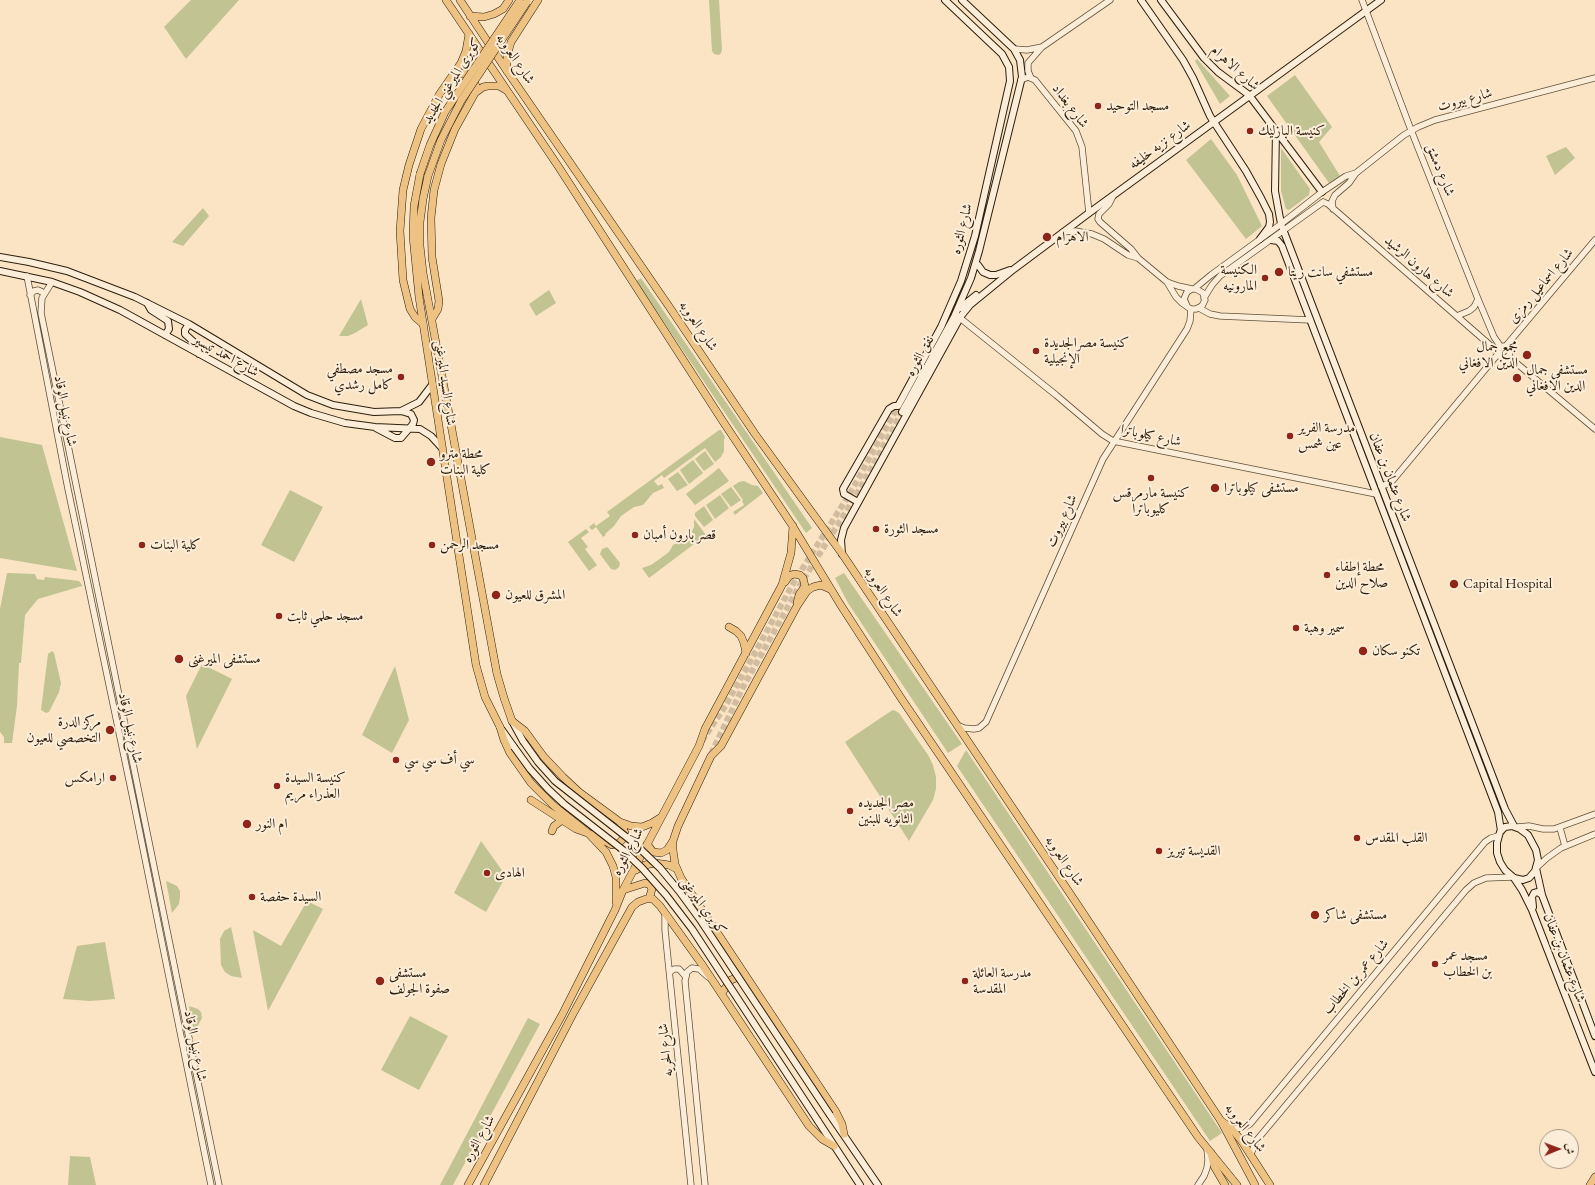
<!DOCTYPE html>
<html>
<head>
<meta charset="utf-8">
<style>
  body { margin:0 }
  #map { position:relative; width:1595px; height:1185px; overflow:hidden; background:#fae4c4; font-family:"EB Garamond",Amiri,serif }
  canvas { display:block }
  .north { position:absolute; left:1539px; top:1129px; width:40px; height:40px; box-sizing:border-box; background:#fcedd9; border:1px solid #a99a87; border-radius:50%; rotate:89deg; font-size:11px; font-weight:700; line-height:16px; text-align:center; color:#2d1e0b }
  .north::after { content:''; display:block; margin:auto; width:14px; height:18px; background:#8f2418; clip-path:polygon(50% 0,100% 100%,50% 72%,0 100%) }
</style>
</head>
<body>
<div id="map">
<canvas width="1595" height="1185"></canvas>
<div class="north">ش</div>
</div>
<script>
const ctx = document.querySelector('canvas').getContext('2d');
ctx.lineJoin = 'round';
function paint(path, color) { ctx.fillStyle = color; ctx.fill(path, 'evenodd'); }
const toPath = rows => new Path2D(rows.map(r => 'M' + r).join(''));
function stroke(path, color, width, dash) { ctx.strokeStyle = color; ctx.lineWidth = width; ctx.lineCap = dash ? 'butt' : 'round'; ctx.setLineDash(dash || []); ctx.stroke(path); }
function drawText(font, color, halo, rows, align = 'center') {
  ctx.font = font + ' "EB Garamond",Amiri,serif'; ctx.lineWidth = 4; ctx.setLineDash([]); ctx.textBaseline = 'middle'; ctx.strokeStyle = halo; ctx.fillStyle = color; for (const [text, x, y, turn = 0] of rows) {
    ctx.save(); ctx.translate(x, y); ctx.rotate((+turn || 0) * Math.PI / 180); ctx.textAlign = isNaN(turn) ? turn : align; if (halo) ctx.strokeText(text, 0, 0); ctx.fillText(text, 0, 0); ctx.restore();
  }
}
paint(toPath([
  [191,0,239,0,186,59,164,27],
  [709,0,719,0,722,50,721,53,719,55,714,54,712,51],
  [1197,59,1230,96,1220,104,1195,61],
  [1295,75,1332,127,1319,142,1340,176,1329,183,1267,96],
  [1211,139,1237,175,1262,226,1246,239,1186,160],
  [1566,147,1575,158,1555,175,1546,156],
  [1281,148,1310,189,1309,195,1289,210,1286,209,1281,191],
  [203,208,209,216,183,246,172,242],
  [641,278,812,528,806,533,636,281],
  [549,290,556,303,536,316,529,304],
  [361,299,368,325,355,333,348,336,339,336],
  [719,430,721,430,725,437,724,440,724,451,721,457,715,462,705,448,664,478,662,475,654,481,658,486,662,484,664,488,653,493,643,505,634,507,621,516,614,526,605,534,606,535,603,537,596,527,592,530,589,527,594,523,596,526,610,516,607,512],
  [0,437,42,445,77,571,0,558],
  [705,451,714,464,704,471,695,459],
  [693,460,703,473,689,484,680,470],
  [719,468,729,481,695,505,686,494],
  [678,472,688,485,677,491,668,479],
  [739,482,744,481,752,485,758,486,763,493,735,515,733,512,744,505,742,501,743,500,733,486],
  [731,487,741,500,731,507,721,494],
  [290,490,323,507,294,562,261,545],
  [720,495,729,508,715,519,706,505],
  [704,506,713,520,704,527,695,516,695,513],
  [694,519,706,535,649,578,642,568,651,565,661,558,669,552,673,545,691,533,694,527],
  [586,529,589,532,581,538,588,547,585,549,597,565,589,571,568,542],
  [607,547,609,549,620,563,619,567,615,570,611,569,600,554,602,549],
  [7,573,35,574,37,579,44,580,45,577,79,581,82,585,82,586,38,599,25,615,21,663,19,663,17,706,12,743,4,743,4,737,0,732,0,609],
  [844,573,962,744,948,753,848,603,835,578],
  [52,651,54,653,61,683,59,692,49,712,46,713,41,710,48,654],
  [202,664,232,679,197,749,186,696],
  [395,666,409,720,392,753,362,735],
  [894,710,899,713,928,755,933,765,936,777,936,789,933,800,909,841,845,742,891,711],
  [966,750,1222,1133,1210,1141,957,766],
  [481,841,506,876,486,912,454,893],
  [166,881,177,886,180,891,180,897,179,904,172,913],
  [307,901,323,909,268,1011,253,930,281,946],
  [231,927,242,978,231,976,225,972,221,965,220,939,224,931],
  [105,942,115,999,90,1001,63,999,77,946],
  [189,1006,198,1009,201,1012,202,1018,194,1033],
  [410,1016,448,1036,419,1090,381,1070],
  [528,1018,540,1024,453,1185,440,1185],
  [70,1156,90,1157,96,1185,68,1185]
]), '#c1c392');
stroke(toPath([
  [702,741,726,705,794,582,852,490,898,406],
  [711,754,742,689,800,585,857,494,902,412]
]), '#d1bc9f', 6, [6, 3]);
const tertiary = toPath([
  [1362,0,1411,130,1478,299,1494,337,1501,347],
  [1014,49,1027,50,1042,47,1110,0],
  [1031,78,1028,71,1028,63,1042,47],
  [1021,80,1028,77,1035,80,1076,131,1082,147,1089,213],
  [1113,196,1109,204,1099,214,1098,219,1100,222,1131,249,1138,258,1167,282,1178,286,1192,289],
  [1323,202,1328,204,1498,352],
  [1333,209,1332,201,1335,195,1349,183,1356,173,1404,135,1418,127,1435,120,1595,78],
  [1063,232,1075,231,1092,234,1104,239,1128,255,1138,258],
  [27,276,68,489,133,799,211,1185],
  [52,282,42,298,41,313,219,1185],
  [1167,282,1176,297,1182,303,1189,308,1191,309,1196,309,1202,306,1205,300,1203,293,1196,289,1192,289,1187,292,1184,299,1187,306],
  [1194,289,1211,275,1281,224,1322,192,1346,176,1356,173],
  [30,295,34,291,38,290,44,293],
  [1204,298,1212,285,1220,276,1323,202],
  [1199,308,1210,314,1220,316,1310,320],
  [1457,316,1469,311,1474,307,1478,299],
  [960,318,1056,395,1102,434,1113,441,1376,494],
  '1498 352a6 6 0 1 1 12 0a6 6 0 1 1-12 0Z',
  [1505,347,1595,240],
  [1508,356,1595,429],
  [1381,486,1388,484,1393,480,1498,354],
  [957,725,964,728,974,729,979,728,986,722,1103,459,1187,329,1190,321,1191,309],
  [1517,827,1529,826,1543,829,1554,829,1595,814],
  [1560,828,1565,846],
  [1536,868,1547,858,1561,848,1595,834],
  [665,913,665,930,691,1185],
  [670,972,674,969,679,969,686,977],
  [1232,1129,1243,1128,1250,1124,1485,842,1491,838,1498,836],
  [1251,1154,1256,1141,1466,890,1474,883,1486,878,1513,877],
  [705,1185,685,981,687,972,692,968,699,969,708,977],
  [1198,1185,1204,1176,1207,1168,1208,1160,1207,1149]
]);
const secondary = toPath([
  [1141,0,1183,60,1193,78,1210,116,1246,171,1261,198,1269,214,1270,222,1269,227,1260,239],
  [1161,0,1204,58,1218,72,1249,95,1322,192],
  [1276,130,1275,191,1281,224,1505,809,1514,826],
  [1271,240,1278,241,1282,246,1498,812,1501,831],
  [0,257,29,262,67,271,135,297,189,324,307,395,333,405,374,412,401,411,419,402,432,385],
  [975,265,978,265,983,272,990,275,996,275,1010,270],
  [0,271,52,282,80,292,120,310,294,406,311,413,345,423,375,427,420,429,431,436,442,448],
  [147,303,151,310,168,321,169,329,165,335],
  [960,308,976,295],
  [189,324,185,330,185,334,197,345,199,354],
  [902,412,954,317,971,278,979,251,1022,77,1020,60,1014,49,962,0],
  [376,428,395,438,401,438,413,424,414,420,411,414,401,411],
  [858,502,844,494,843,489,889,409,894,406,898,406,941,327,961,281,975,236,1010,81,1009,67,1002,54,945,0],
  [842,554,841,540,844,528,961,316,970,305,1014,269,1089,213,1381,0],
  [512,721,523,741],
  [502,730,514,747],
  [1512,826,1520,829,1528,835,1536,850,1538,860,1535,871,1529,878,1523,880,1514,878,1505,870,1500,862,1497,853,1497,843,1500,832,1505,827,1512,826],
  [1536,868,1542,895,1595,1036],
  [1514,878,1522,890,1532,910,1595,1072],
  [1533,907,1532,897,1534,893,1538,892,1542,895],
  [830,1115,878,1185],
  [818,1121,860,1185]
]);
const primary = toPath([
  [420,174,414,206,413,236,419,297,476,665,485,697,500,727],
  [428,176,423,199,420,222,420,246,423,273,497,674,504,698,512,721],
  [1221,1121,1230,1127,1241,1140,1270,1185],
  [1211,1153,1214,1166,1225,1185],
  [1590,1185,1595,1177]
]);
const trunk = toPath([
  [446,0,558,166,722,420,792,525,840,604,901,698,1198,1137,1237,1185],
  [460,0,507,71,668,305,755,434,843,555,1075,901,1221,1121,1255,1185],
  [470,16,484,17,494,14,503,9,509,0],
  [507,71,507,56,511,42,538,0],
  [454,75,463,73,472,77,476,86,475,93],
  [432,319,438,309,439,301,432,257,431,218,434,190,441,164,455,129,475,93,483,87,488,86,499,86,506,90],
  [423,324,415,317,410,309,403,280,400,231,403,190,409,165,421,129,439,95,461,63,466,51,469,34],
  [785,582,789,576,794,574,800,575,803,578,805,586,799,595,797,603],
  [830,589,821,585,813,587,807,591,797,606,721,746,711,756,678,826,673,841,673,850,675,864,681,878,836,1112,842,1124,844,1134],
  [729,627,736,631,741,636,744,643,746,653],
  [512,721,525,731,544,757,563,777,579,792,620,822,631,826,642,827,652,823,660,818],
  [500,727,504,740,510,753,531,783,553,805,588,833,606,852,613,866,616,877,616,902],
  [531,800,576,829,596,836,612,845,619,843,624,838,625,833,620,822],
  [552,831,554,826,561,821],
  [647,844,653,852,661,853,667,850,673,841],
  [636,870,645,865,655,863,669,865,677,869],
  [623,890,645,883,650,885,652,889,649,899],
  [722,993,731,980,743,975],
  [468,1185,562,1015,615,910,623,890,699,746,705,729,782,585,791,553,793,526],
  [484,1185,574,1012,632,907,638,902,646,899,653,899,660,906,701,963,809,1126,822,1139,834,1146]
]);
stroke(tertiary, '#605039', 7);
stroke(secondary, '#2d1e0b', 8);
stroke(primary, '#2d1e0b', 8);
stroke(trunk, '#2d1e0b', 8);
stroke(tertiary, '#fcedd9', 5.5);
stroke(secondary, '#fcedd9', 6);
stroke(primary, '#edc282', 7);
stroke(trunk, '#edc282', 7);
const secondaryBridge = toPath([
  [523,741,538,762,555,781,634,843,660,868,679,891,701,921,830,1115],
  [514,747,530,769,548,789,564,804,623,850,642,868,666,895,692,929,818,1121]
]);
const primaryBridge = toPath([
  [420,174,430,145,445,112,520,0],
  [428,176,441,140,461,101,527,2]
]);
stroke(secondaryBridge, '#2d1e0b', 8, []);
stroke(primaryBridge, '#2d1e0b', 8, []);
stroke(secondaryBridge, '#fcedd9', 6);
stroke(primaryBridge, '#edc282', 7);
for (const [x, y, r, color] of [
  [1098,106,4,"#8f2418"],
  [1250,131,4,"#8f2418"],
  [1047,237,5,"#8f2418"],
  [1279,272,5,"#8f2418"],
  [1265,278,4,"#8f2418"],
  [1036,351,4,"#8f2418"],
  [1527,355,5,"#8f2418"],
  [401,377,4,"#8f2418"],
  [1517,378,5,"#8f2418"],
  [1290,436,4,"#8f2418"],
  [431,462,5,"#8f2418"],
  [1151,478,4,"#8f2418"],
  [1215,488,5,"#8f2418"],
  [876,529,4,"#8f2418"],
  [635,535,4,"#8f2418"],
  [142,545,4,"#8f2418"],
  [432,545,4,"#8f2418"],
  [1327,575,4,"#8f2418"],
  [1454,584,5,"#8f2418"],
  [496,595,5,"#8f2418"],
  [279,616,4,"#8f2418"],
  [1296,628,4,"#8f2418"],
  [1363,651,5,"#8f2418"],
  [179,659,5,"#8f2418"],
  [110,730,5,"#8f2418"],
  [396,760,4,"#8f2418"],
  [113,778,4,"#8f2418"],
  [277,786,4,"#8f2418"],
  [850,811,4,"#8f2418"],
  [247,824,5,"#8f2418"],
  [1357,838,4,"#8f2418"],
  [1159,851,4,"#8f2418"],
  [487,873,4,"#8f2418"],
  [252,897,4,"#8f2418"],
  [1315,915,5,"#8f2418"],
  [1435,964,4,"#8f2418"],
  [380,981,5,"#8f2418"],
  [965,981,4,"#8f2418"]
]) { const dot = new Path2D(); dot.arc(x, y, r, 0, 2 * Math.PI); ctx.fillStyle = color; ctx.fill(dot); stroke(dot, '#fcedd9', 1.5); }
drawText('14px', '#2d1e0b', '#fcedd9', [
  ["شارع العروبه",515,59,56],
  ["شارع الاهرام",1235,68,42],
  ["كوبرى الميرغني الجديد",452,81,-58],
  ["شارع بيروت",1465,100,-15],
  ["شارع بغداد",1070,106,53],
  ["شارع نزيه خليفه",1160,145,-36],
  ["شارع دمشق",1440,170,68],
  ["شارع الثوره",962,229,-76],
  ["شارع هارون الرشيد",1419,267,41],
  ["شارع اسماعيل رمزى",1541,286,-50],
  ["شارع العروبه",698,326,56],
  ["شارع احمد تيسير",226,356,29],
  ["نفق الثوره",920,356,-61],
  ["شارع السيد الميرغنى",445,383,82],
  ["شارع نبيل الوقاد",65,411,79],
  ["شارع كيلوباترا",1151,436,12],
  ["شارع عثمان بن عفان",1390,477,69],
  ["شارع بيروت",1062,521,-66],
  ["شارع العروبه",883,592,56],
  ["شارع نبيل الوقاد",130,728,78],
  ["شارع الثوره",628,852,-62],
  ["شارع العروبه",1064,861,56],
  ["كوبري الميرغنى",703,906,54],
  ["شارع عثمان بن عفان",1564,958,69],
  ["شارع عمر بن الخطاب",1356,977,-50],
  ["شارع نبيل الوقاد",195,1046,79],
  ["شارع الحريه",666,1050,-96],
  ["شارع العروبه",1245,1128,52],
  ["شارع الثوره",479,1139,-61]
]);
drawText('14px', '#2d1e0b', '#fcedd9', [
  ["مسجد التوحيد",1106,106],
  ["كنيسة البازليك",1258,131],
  ["الاهرام",1056,237],
  ["الكنيسة",1257,270,"right"],
  ["المارونيه",1257,286,"right"],
  ["مستشفي سانت ريتا",1288,272],
  ["كنيسة مصرالجديدة",1044,343],
  ["الإنجيلية",1044,359],
  ["مجمع جمال",1518,347,"right"],
  ["الدين الافغاني",1518,363,"right"],
  ["مسجد مصطفي",393,369,"right"],
  ["كامل رشدي",393,385,"right"],
  ["مستشفي جمال",1526,370],
  ["الدين الافغاني",1526,386],
  ["مدرسة الفرير",1298,428],
  ["عين شمس",1298,444],
  ["محطة مترو",440,454],
  ["كلية البنات",440,470],
  ["مستشفى كيلوباترا",1224,488],
  ["كنيسة مارمرقس",1151,493,"center"],
  ["كليوباترا",1151,509,"center"],
  ["مسجد الثورة",884,529],
  ["قصر بارون أمبان",643,535],
  ["كلية البنات",150,545],
  ["مسجد الرحمن",440,545],
  ["محطة إطفاء",1335,567],
  ["صلاح الدين",1335,583],
  ["Capital Hospital",1463,584],
  ["المشرق للعيون",505,595],
  ["مسجد حلمي ثابت",287,616],
  ["سمير وهبة",1304,628],
  ["تكنو سكان",1372,651],
  ["مستشفى الميرغنى",188,659],
  ["مركز الدرة",101,722,"right"],
  ["التخصصي للعيون",101,738,"right"],
  ["سي أف سي سي",404,760],
  ["ارامكس",105,778,"right"],
  ["كنيسة السيدة",285,778],
  ["العذراء مريم",285,794],
  ["مصر الجديده",858,803],
  ["الثانويه للبنين",858,819],
  ["ام النور",256,824],
  ["القلب المقدس",1365,838],
  ["القديسة تيريز",1167,851],
  ["الهادى",495,873],
  ["السيدة حفصة",260,897],
  ["مستشفى شاكر",1324,915],
  ["مسجد عمر",1443,956],
  ["بن الخطاب",1443,972],
  ["مستشفى",389,973],
  ["صفوة الجولف",389,989],
  ["مدرسة العائلة",973,973],
  ["المقدسة",973,989]
], 'left');
</script>
</body>
</html>
